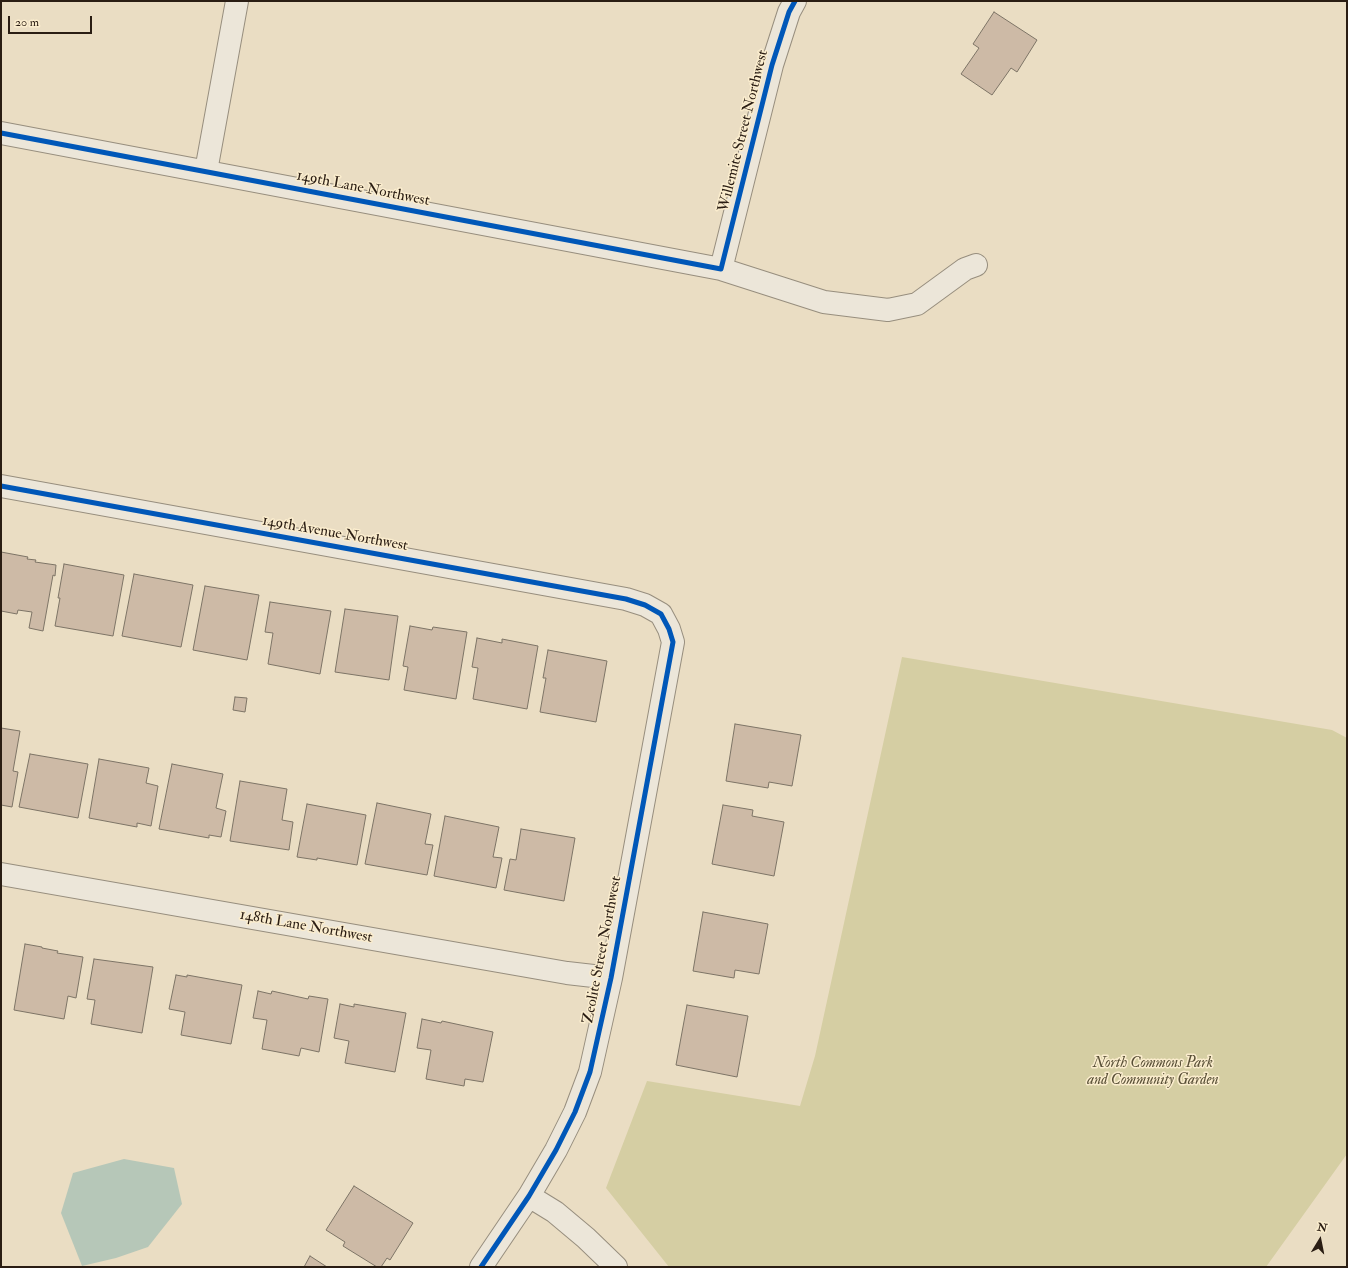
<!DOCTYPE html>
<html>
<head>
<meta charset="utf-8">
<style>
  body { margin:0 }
  #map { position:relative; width:1348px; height:1268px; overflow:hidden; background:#eaddc3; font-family:"IM FELL Double Pica",serif }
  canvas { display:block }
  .frame { position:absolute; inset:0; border:2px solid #2a1d13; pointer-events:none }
  .north { position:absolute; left:1300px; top:1220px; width:40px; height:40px; -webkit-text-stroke:3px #fbedce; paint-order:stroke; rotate:10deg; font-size:11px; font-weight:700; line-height:16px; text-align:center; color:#2a1d13 }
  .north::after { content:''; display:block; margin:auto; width:14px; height:18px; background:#2a1d13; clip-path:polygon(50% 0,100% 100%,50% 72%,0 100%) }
  .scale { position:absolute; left:8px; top:16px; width:84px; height:18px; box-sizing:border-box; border:2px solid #2a1d13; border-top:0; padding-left:5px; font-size:12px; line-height:14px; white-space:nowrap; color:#2a1d13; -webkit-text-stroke:3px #fbedce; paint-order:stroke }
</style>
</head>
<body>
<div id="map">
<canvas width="1348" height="1268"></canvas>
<div class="frame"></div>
<div class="north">N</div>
<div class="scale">20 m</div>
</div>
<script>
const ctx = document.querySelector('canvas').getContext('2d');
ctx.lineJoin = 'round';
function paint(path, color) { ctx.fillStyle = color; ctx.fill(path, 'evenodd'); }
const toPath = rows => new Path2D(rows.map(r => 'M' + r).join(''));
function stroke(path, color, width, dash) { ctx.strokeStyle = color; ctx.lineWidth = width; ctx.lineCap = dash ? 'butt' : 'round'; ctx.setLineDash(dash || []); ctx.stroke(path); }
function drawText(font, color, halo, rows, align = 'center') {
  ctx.font = font + ' "IM FELL Double Pica",serif'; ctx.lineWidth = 3; ctx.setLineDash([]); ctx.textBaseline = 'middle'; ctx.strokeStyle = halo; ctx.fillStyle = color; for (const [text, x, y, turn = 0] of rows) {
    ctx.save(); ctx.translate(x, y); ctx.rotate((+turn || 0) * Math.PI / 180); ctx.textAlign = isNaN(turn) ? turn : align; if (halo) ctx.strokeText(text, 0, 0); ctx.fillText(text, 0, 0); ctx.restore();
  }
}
paint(toPath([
  [902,657,1332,730,1347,738,1347,1154,1266,1267,669,1267,606,1188,647,1081,800,1106,815,1056]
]), '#d5cea3');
paint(toPath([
  [124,1159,174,1168,182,1204,148,1247,116,1258,82,1266,61,1213,73,1173]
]), '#b6c7b8');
const building = toPath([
  [994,12,1037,40,1017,72,1011,68,992,95,961,74,979,48,973,44,994,12],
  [1,552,28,557,27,559,36,560,35,562,56,565,55,576,53,575,43,631,29,628,32,612,18,610,17,614,1,611,1,552],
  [64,564,124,575,113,636,55,626,60,598,58,598,64,564],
  [134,574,193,585,181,647,122,636,134,574],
  [205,586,259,595,247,660,193,650,205,586],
  [270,602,331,611,320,674,268,664,273,633,265,632,270,602],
  [345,609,398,616,389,680,335,672,345,609],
  [410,626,432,630,433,627,467,632,456,699,404,690,408,667,403,666,410,626],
  [477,638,502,643,502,639,538,646,527,709,473,699,478,668,472,667,477,638],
  [548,650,607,661,596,722,540,712,546,678,543,678,548,650],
  [235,697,247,698,245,712,233,710,235,697],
  [735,724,801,735,792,786,769,782,768,788,726,781,735,724],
  [1,728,20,731,13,771,18,772,12,807,1,805,1,728],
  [30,754,88,764,78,818,19,807,30,754],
  [99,759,149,768,146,783,158,786,151,826,137,823,137,827,89,818,99,759],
  [172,764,223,774,216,808,226,811,221,837,209,835,209,838,159,829,172,764],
  [240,781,287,789,282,820,293,822,289,850,230,841,240,781],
  [377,803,431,814,425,844,433,845,427,875,365,864,377,803],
  [307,804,366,815,357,865,317,858,317,860,297,857,307,804],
  [723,805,753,810,752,816,784,822,774,876,712,864,723,805],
  [445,816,499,827,493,857,502,858,496,888,434,876,445,816],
  [521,829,575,838,564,901,504,890,510,859,516,860,521,829],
  [703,912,768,924,759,974,735,970,734,978,693,971,703,912],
  [25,944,42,947,42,948,58,951,57,953,83,957,76,998,68,996,64,1019,14,1010,25,944],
  [94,959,153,967,142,1033,91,1024,95,1000,87,999,94,959],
  [176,975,187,977,187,975,242,985,231,1044,181,1035,185,1012,169,1009,176,975],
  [258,991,271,994,272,991,308,999,309,996,328,999,319,1052,301,1048,299,1056,262,1049,267,1020,253,1018,258,991],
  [340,1004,354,1007,354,1004,406,1013,395,1072,345,1063,349,1041,334,1038,340,1004],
  [687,1005,748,1016,737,1077,676,1065,687,1005],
  [422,1019,441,1023,442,1021,493,1032,483,1082,465,1079,464,1086,426,1079,431,1050,417,1048,422,1019],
  [354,1186,413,1223,390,1260,387,1258,381,1267,377,1267,343,1246,345,1242,326,1230,354,1186],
  [310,1256,327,1267,304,1267,310,1256]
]);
paint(building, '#cdbaa6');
stroke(building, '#7d7466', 1);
const minor = toPath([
  [1,133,721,269,824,302,888,310,917,304,965,269,976,265],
  [206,171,237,1],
  [721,269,772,65,789,12,795,1],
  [1,486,626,599,645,605,661,614,669,629,673,642,611,978,590,1072,575,1112,556,1150,529,1196,481,1267],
  [1,874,567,973,611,978],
  [529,1196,555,1212,586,1238,616,1267]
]);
stroke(minor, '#978e7e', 24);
stroke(minor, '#ece6d9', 22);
stroke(toPath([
  [1,133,721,269,772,65,789,12,795,1],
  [1,486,626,599,645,605,661,614,669,629,673,642,611,978,590,1072,575,1112,556,1150,529,1196,481,1267]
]), '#0057b8', 5);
drawText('15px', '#2a1d13', '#fbedce', [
  ["Willemite Street Northwest",744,131,-76],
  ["149th Lane Northwest",363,189,11],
  ["149th Avenue Northwest",335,534,10],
  ["148th Lane Northwest",306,927,10],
  ["Zeolite Street Northwest",603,950,-79]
]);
drawText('italic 15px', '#584f36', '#fbedce', [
  ["North Commons Park",1153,1064],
  ["and Community Garden",1153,1081]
]);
</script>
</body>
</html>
